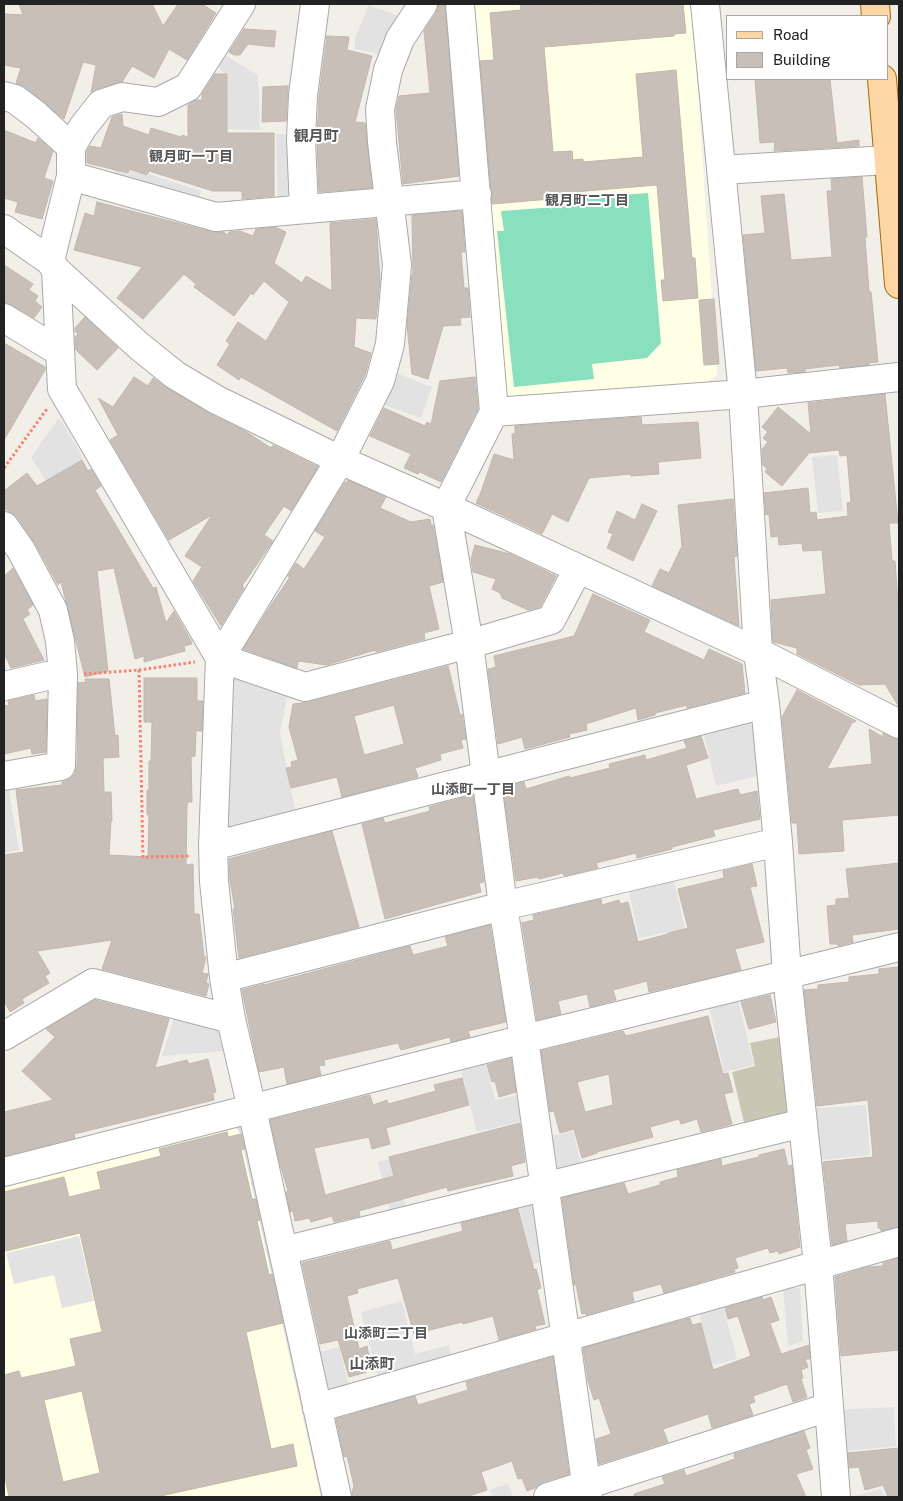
<!DOCTYPE html>
<html>
<head>
<meta charset="utf-8">
<style>
  body { margin:0 }
  #map { position:relative; width:903px; height:1501px; overflow:hidden; background:#f2efe9; font-family:"Public Sans",sans-serif }
  canvas { display:block }
  .frame { position:absolute; inset:0; border:5px solid #222; pointer-events:none }
  .legend { position:absolute; left:726px; top:15px; width:162px; height:65px; box-sizing:border-box; background:#fff; border:1px solid #a7a7a7; margin:0; padding:6px 9px; list-style:none; font-size:15px; color:#222 }
  .legend li { display:flex; align-items:center; gap:10px; height:25px }
  .legend b { width:25px; border:1px solid #a7a7a7 }
</style>
</head>
<body>
<div id="map">
<canvas width="903" height="1501"></canvas>
<div class="frame"></div>
<ul class="legend">
<li><b style="height:6px;background:#fcd6a4"></b>Road</li>
<li><b style="height:14px;background:#c7bfb8"></b>Building</li>
</ul>
</div>
<script>
const ctx = document.querySelector('canvas').getContext('2d');
ctx.lineJoin = 'round';
function paint(path, color) { ctx.fillStyle = color; ctx.fill(path, 'evenodd'); }
const toPath = rows => new Path2D(rows.map(r => 'M' + r).join(''));
function stroke(path, color, width, dash) { ctx.strokeStyle = color; ctx.lineWidth = width; ctx.lineCap = dash ? 'butt' : 'round'; ctx.setLineDash(dash || []); ctx.stroke(path); }
function drawText(font, color, halo, rows, align = 'center') {
  ctx.font = font + ' "Public Sans","Noto Sans JP",sans-serif'; ctx.lineWidth = 4; ctx.setLineDash([]); ctx.textBaseline = 'middle'; ctx.strokeStyle = halo; ctx.fillStyle = color; for (const [text, x, y, turn = 0] of rows) {
    ctx.save(); ctx.translate(x, y); ctx.rotate((+turn || 0) * Math.PI / 180); ctx.textAlign = isNaN(turn) ? turn : align; if (halo) ctx.strokeText(text, 0, 0); ctx.fillText(text, 0, 0); ctx.restore();
  }
}
paint(toPath([
  [470,4,692,4,717,375,707,382,504,400],
  [235,1126,240,1133,321,1497,4,1497,4,1182]
]), '#ffffe5');
paint(toPath([
  [780,1037,788,1121,746,1131,732,1072,755,1066,750,1043]
]), '#c7c7b4');
paint(toPath([
  [648,193,661,343,647,358,592,364,594,379,514,387,497,231,504,231,501,211,569,206,569,199]
]), '#88e0be');
paint(toPath([
  [369,5,401,17,382,54,355,49,355,38],
  [226,56,258,75,260,130,227,129,228,78,218,66],
  [276,134,294,134,297,196,278,202],
  [115,170,128,175,130,170,148,176,149,174,201,191,198,205,112,180],
  [393,372,432,387,421,418,381,404],
  [58,419,61,420,83,458,46,481,31,457],
  [837,455,843,511,818,513,812,457],
  [226,673,289,686,280,733,296,814,231,832,220,823],
  [747,720,753,725,757,776,716,786,703,732],
  [4,785,8,785,19,850,4,853],
  [673,877,685,928,639,938,628,887],
  [738,1000,754,1065,724,1072,709,1007],
  [175,1016,213,1025,219,1032,223,1051,162,1056],
  [486,1064,495,1100,522,1094,526,1120,477,1132,461,1071],
  [866,1105,870,1155,812,1161,808,1109],
  [573,1131,583,1172,555,1179,544,1138],
  [394,1158,408,1215,392,1219,378,1162],
  [532,1204,540,1211,549,1261,533,1264,519,1207],
  [79,1236,94,1301,62,1308,54,1275,14,1284,6,1253],
  [783,1288,800,1288,803,1341,788,1346],
  [402,1301,415,1354,449,1345,454,1362,379,1381,361,1312],
  [722,1302,737,1359,713,1365,698,1309],
  [339,1347,350,1390,329,1396,312,1354],
  [894,1407,896,1446,837,1452,833,1410],
  [508,1483,513,1497,492,1497,490,1490],
  [881,1489,885,1497,850,1497,851,1497]
]), '#e2e2e2');
paint(toPath([
  [242,1124,329,1497,321,1497,240,1133,235,1126]
]), '#dddde8');
const building = toPath([
  [19,4,86,5,86,4,152,4,163,26,178,4,202,4,216,13,187,60,169,49,154,78,132,66,122,82,96,89,91,93,96,65,83,62,64,119,24,87,16,83,21,68,4,65,4,14,23,15,19,4],
  [438,4,445,4,459,176,403,184,396,110,399,96,430,93,424,31,436,13,438,4],
  [520,4,585,4,585,6,607,4,683,4,686,33,674,34,674,36,544,47,553,152,572,151,573,160,583,159,583,162,643,157,636,74,676,70,692,258,695,258,698,298,663,301,661,280,665,280,657,185,551,194,551,199,492,204,480,61,494,60,490,13,521,10,520,4],
  [244,29,276,31,274,47,248,44,240,55,234,55,229,52,244,29],
  [327,36,349,37,347,50,372,56,355,122,365,123,372,188,319,192,317,139,319,96,327,36],
  [215,74,227,74,227,133,274,133,274,196,242,199,242,191,213,191,149,171,147,175,129,169,128,173,87,163,87,151,90,146,101,148,112,117,122,114,123,126,149,135,151,128,181,137,182,135,188,137,188,105,196,100,202,100,202,94,215,74],
  [755,79,830,79,837,143,859,140,859,146,774,151,775,142,760,143,755,79],
  [288,86,286,121,262,122,263,87,288,86],
  [4,130,36,143,38,138,53,151,44,178,53,181,42,219,15,212,18,202,4,198,4,130],
  [862,177,867,237,865,237,869,292,871,292,878,362,869,363,869,365,840,368,839,365,805,369,805,372,788,373,787,368,756,371,743,235,765,233,761,196,784,194,791,260,832,257,827,191,832,191,831,179,862,177],
  [97,202,212,232,223,232,228,235,229,232,240,231,253,236,256,229,275,227,286,232,274,263,302,283,306,276,332,291,330,223,376,219,380,280,376,319,356,318,354,347,371,353,365,375,337,431,241,377,239,380,217,365,230,344,226,341,238,322,266,341,289,302,264,281,253,295,251,293,234,316,194,287,196,284,184,274,143,319,117,298,142,267,74,250,85,213,94,216,97,202],
  [462,211,465,252,461,252,464,288,468,288,470,317,460,318,461,325,443,326,428,379,412,374,407,325,412,275,413,275,412,215,462,211],
  [4,265,33,284,29,290,38,296,35,301,42,307,34,318,12,305,4,302,4,265],
  [714,299,719,364,704,365,699,300,714,299],
  [85,317,118,348,97,370,76,350,75,337,78,334,75,331,75,328,85,317],
  [4,343,45,367,45,370,4,440,4,343],
  [134,377,148,386,153,378,167,388,210,414,245,431,271,448,273,445,318,467,291,511,284,506,264,535,273,541,242,586,244,588,221,626,193,581,202,567,185,556,212,515,169,540,110,440,118,435,98,398,113,407,134,377],
  [475,377,478,409,441,482,420,472,418,474,404,468,411,454,370,436,384,408,425,426,427,422,431,424,440,381,475,377],
  [885,394,898,523,889,523,892,561,895,561,899,616,899,707,885,684,859,685,797,654,797,648,773,642,771,600,826,594,822,550,803,551,802,543,779,545,778,536,771,537,769,514,766,515,764,493,808,488,810,513,816,512,817,520,848,516,847,503,851,502,847,455,840,456,839,450,809,453,782,486,765,472,767,469,763,465,762,449,768,442,763,438,768,432,762,427,778,407,811,434,808,403,885,394],
  [641,417,642,425,698,422,701,458,658,462,659,474,631,476,631,474,589,478,568,522,552,514,542,534,476,503,481,492,494,454,514,460,512,434,515,434,515,426,641,417],
  [82,460,88,471,91,469,101,486,95,490,153,588,156,587,166,623,174,611,190,639,192,644,184,646,185,651,144,662,144,656,135,659,114,568,97,571,108,671,85,677,61,582,58,585,35,543,17,517,4,508,4,491,27,473,37,486,82,460],
  [348,480,386,497,380,508,411,522,430,519,431,525,433,525,443,582,429,586,439,629,424,633,425,639,376,652,375,650,327,665,298,661,297,668,243,649,271,605,290,577,288,576,296,563,304,569,325,537,315,531,345,482,346,483,348,480],
  [733,499,737,556,734,557,739,626,652,586,660,569,669,573,682,546,678,505,733,499],
  [642,504,657,511,633,561,607,548,613,534,608,532,617,511,635,520,642,504],
  [475,545,510,554,556,576,540,607,528,610,502,598,500,593,492,589,496,579,473,572,471,559,475,545],
  [13,568,33,605,27,610,30,614,23,619,44,660,11,668,4,653,4,576,13,568],
  [593,594,650,620,644,632,704,660,709,649,742,664,745,693,687,708,687,705,655,713,655,715,638,720,636,708,586,724,587,730,569,734,570,737,525,749,522,737,498,744,488,669,496,667,494,656,574,636,593,594],
  [448,666,460,715,462,714,466,739,461,740,463,748,440,754,441,760,415,768,418,777,342,797,337,777,291,788,286,768,292,767,291,762,298,760,289,727,293,704,309,702,448,666],
  [394,705,404,744,364,755,354,716,394,705],
  [144,678,197,678,197,701,203,701,202,731,196,731,195,756,191,757,192,802,188,802,187,805,186,865,193,864,194,914,199,914,204,957,206,957,202,973,208,974,206,983,209,984,206,996,102,969,112,940,37,951,50,973,45,976,49,983,22,999,24,1003,10,1012,4,1001,4,855,24,852,16,790,62,785,62,782,70,779,75,774,77,766,78,683,86,682,85,679,109,679,115,736,118,735,119,757,103,758,104,792,111,792,112,821,111,821,109,855,148,857,149,815,147,815,147,790,149,790,149,761,151,761,152,722,144,722,144,678],
  [797,690,856,721,852,723,827,769,872,764,869,729,883,737,883,733,899,740,899,815,842,820,844,851,799,854,797,823,792,823,782,717,797,690],
  [34,695,35,701,47,699,46,752,32,754,31,748,4,754,4,706,9,705,8,701,34,695],
  [701,736,708,758,686,765,696,799,738,789,740,795,757,791,760,819,713,830,715,836,672,847,672,849,637,858,636,853,596,863,598,868,564,876,563,873,539,879,538,877,516,881,503,787,524,782,526,789,569,776,570,778,610,768,609,764,645,755,646,760,687,748,684,741,701,736],
  [473,795,484,882,479,883,481,892,385,919,362,824,383,818,385,823,430,811,429,807,473,795],
  [332,831,359,927,239,958,233,909,235,909,230,880,229,859,332,831],
  [899,863,899,929,852,935,853,942,838,946,838,944,830,944,827,906,836,905,836,899,849,898,850,904,846,869,899,863],
  [752,864,757,886,750,887,764,942,735,949,741,970,649,992,647,981,613,990,616,1000,590,1007,587,994,558,1001,561,1014,537,1020,522,923,534,920,533,915,601,899,602,905,619,900,620,904,628,902,638,942,668,934,668,933,688,928,678,889,724,878,723,871,752,864],
  [490,925,506,1022,468,1031,470,1037,451,1042,450,1037,401,1050,398,1043,324,1060,325,1065,319,1066,321,1075,287,1084,284,1067,259,1072,242,990,264,984,264,985,410,946,413,955,448,946,445,937,490,925],
  [899,967,899,1227,881,1231,880,1228,878,1228,878,1221,845,1224,847,1241,832,1245,823,1162,873,1157,869,1111,868,1100,817,1106,804,990,818,989,818,985,849,982,849,977,879,974,879,969,899,967],
  [770,995,776,1022,749,1029,741,1002,770,995],
  [95,1000,169,1019,155,1068,187,1060,189,1064,208,1059,216,1092,213,1093,214,1100,74,1134,75,1138,4,1156,4,1112,53,1100,22,1071,55,1037,46,1029,95,1000],
  [708,1016,723,1074,728,1073,733,1092,724,1094,732,1124,701,1132,697,1119,681,1124,679,1119,650,1127,653,1137,597,1152,597,1153,582,1158,574,1129,560,1133,554,1111,550,1112,541,1051,623,1031,626,1036,708,1016],
  [609,1074,613,1105,585,1112,577,1082,609,1074],
  [511,1058,516,1092,499,1097,495,1081,492,1082,487,1065,511,1058],
  [462,1078,469,1105,386,1128,390,1144,372,1149,369,1137,314,1148,325,1195,394,1176,389,1157,520,1123,525,1162,511,1166,513,1176,448,1191,447,1187,359,1211,360,1216,334,1222,332,1216,311,1222,309,1218,295,1221,293,1211,290,1212,286,1192,288,1191,280,1164,270,1120,370,1095,373,1105,387,1100,388,1104,436,1091,434,1085,462,1078],
  [227,1132,228,1137,241,1134,245,1149,241,1150,252,1199,256,1199,260,1220,257,1221,269,1275,272,1274,283,1323,246,1332,271,1449,293,1444,297,1466,156,1497,9,1497,4,1472,4,1375,19,1371,21,1378,76,1366,70,1339,102,1332,80,1233,6,1251,4,1241,4,1192,64,1177,69,1197,101,1189,97,1172,161,1156,159,1149,227,1132],
  [82,1391,100,1473,63,1482,44,1400,82,1391],
  [784,1149,788,1166,792,1165,800,1247,779,1254,778,1251,770,1253,768,1248,735,1258,738,1268,734,1269,735,1272,664,1293,661,1284,632,1292,634,1301,586,1315,585,1313,582,1314,576,1285,574,1285,562,1198,624,1183,628,1194,660,1185,660,1182,678,1177,677,1170,721,1159,722,1166,759,1157,759,1155,784,1149],
  [518,1209,534,1270,536,1269,541,1288,537,1290,545,1324,535,1326,536,1329,499,1340,493,1316,463,1324,462,1322,414,1334,398,1278,357,1289,358,1293,347,1296,359,1349,367,1346,371,1365,366,1366,367,1372,349,1377,338,1340,320,1344,302,1263,390,1241,392,1250,463,1231,461,1223,518,1209],
  [899,1258,899,1350,841,1356,835,1277,868,1267,883,1266,883,1263,899,1258],
  [762,1297,763,1300,771,1297,779,1320,770,1323,781,1354,809,1345,810,1359,805,1359,808,1367,801,1370,803,1378,801,1379,807,1397,793,1402,787,1384,753,1396,755,1402,749,1404,753,1415,712,1428,708,1414,663,1429,668,1442,599,1464,596,1439,611,1434,599,1398,594,1400,588,1381,583,1348,690,1318,692,1325,701,1323,713,1370,751,1356,738,1316,728,1319,725,1308,762,1297],
  [553,1357,569,1474,543,1482,535,1488,527,1491,522,1478,518,1479,512,1461,481,1472,487,1490,466,1497,352,1497,352,1492,354,1486,347,1456,344,1457,336,1419,415,1396,418,1405,468,1390,466,1382,553,1357],
  [804,1431,810,1448,806,1450,813,1469,796,1474,806,1497,634,1497,634,1494,665,1484,662,1477,684,1470,686,1476,735,1459,734,1454,804,1431],
  [899,1448,899,1497,888,1497,883,1485,865,1490,859,1467,849,1468,848,1453,899,1448]
]);
paint(building, '#c7bfb8');
stroke(building, '#c4b6ab', 1);
const minor = toPath([
  [460,4,494,412,446,507,469,644,503,906,524,1039,588,1497],
  [705,4,743,394,758,652,765,704,778,842,787,975,818,1264,836,1497],
  [4,96,15,99,36,115,71,147],
  [721,170,888,160],
  [71,176,216,217,477,194],
  [304,209,301,139,303,95,315,4],
  [4,229,50,261,56,270,139,346,175,375,217,400,340,460,446,507,758,652,899,724],
  [50,261,71,176,71,147,83,127,101,104,122,97,158,102,188,87,241,4],
  [56,270,62,389,220,658,305,687,469,644,551,620,578,569],
  [4,318,60,352],
  [494,412,743,394,899,377],
  [4,526,21,550,53,610,60,641,63,675,61,766,4,776],
  [4,686,47,676,63,675],
  [213,846,765,704],
  [224,978,503,906,778,842],
  [4,1036,93,983,231,1019],
  [4,1172,524,1039,899,947],
  [283,1251,803,1123],
  [317,1408,899,1242],
  [337,1497,252,1109,231,1019,224,978,214,881,213,846,220,658,340,460,380,381,390,344,397,265,382,142,380,109,388,70,400,39,423,4],
  [548,1497,829,1407]
]);
const major = toPath([
  [875,4,876,16],
  [882,79,899,284]
]);
stroke(minor, '#a9a9a9', 30);
stroke(major, '#a06b00', 30);
stroke(toPath([
  [4,468,47,409],
  [139,670,143,857,191,856],
  [84,674,139,670,195,662]
]), '#fa8072', 3, [2.5, 2.5]);
stroke(minor, '#fff', 28);
stroke(major, '#fcd6a4', 28);
drawText('bold 14px', '#555', '#fff', [
  ["観月町一丁目",191,157],
  ["観月町二丁目",587,201],
  ["山添町一丁目",473,790],
  ["山添町二丁目",386,1334]
]);
drawText('bold 15px', '#555', '#fff', [
  ["観月町",316,136],
  ["山添町",372,1364]
]);
</script>
</body>
</html>
